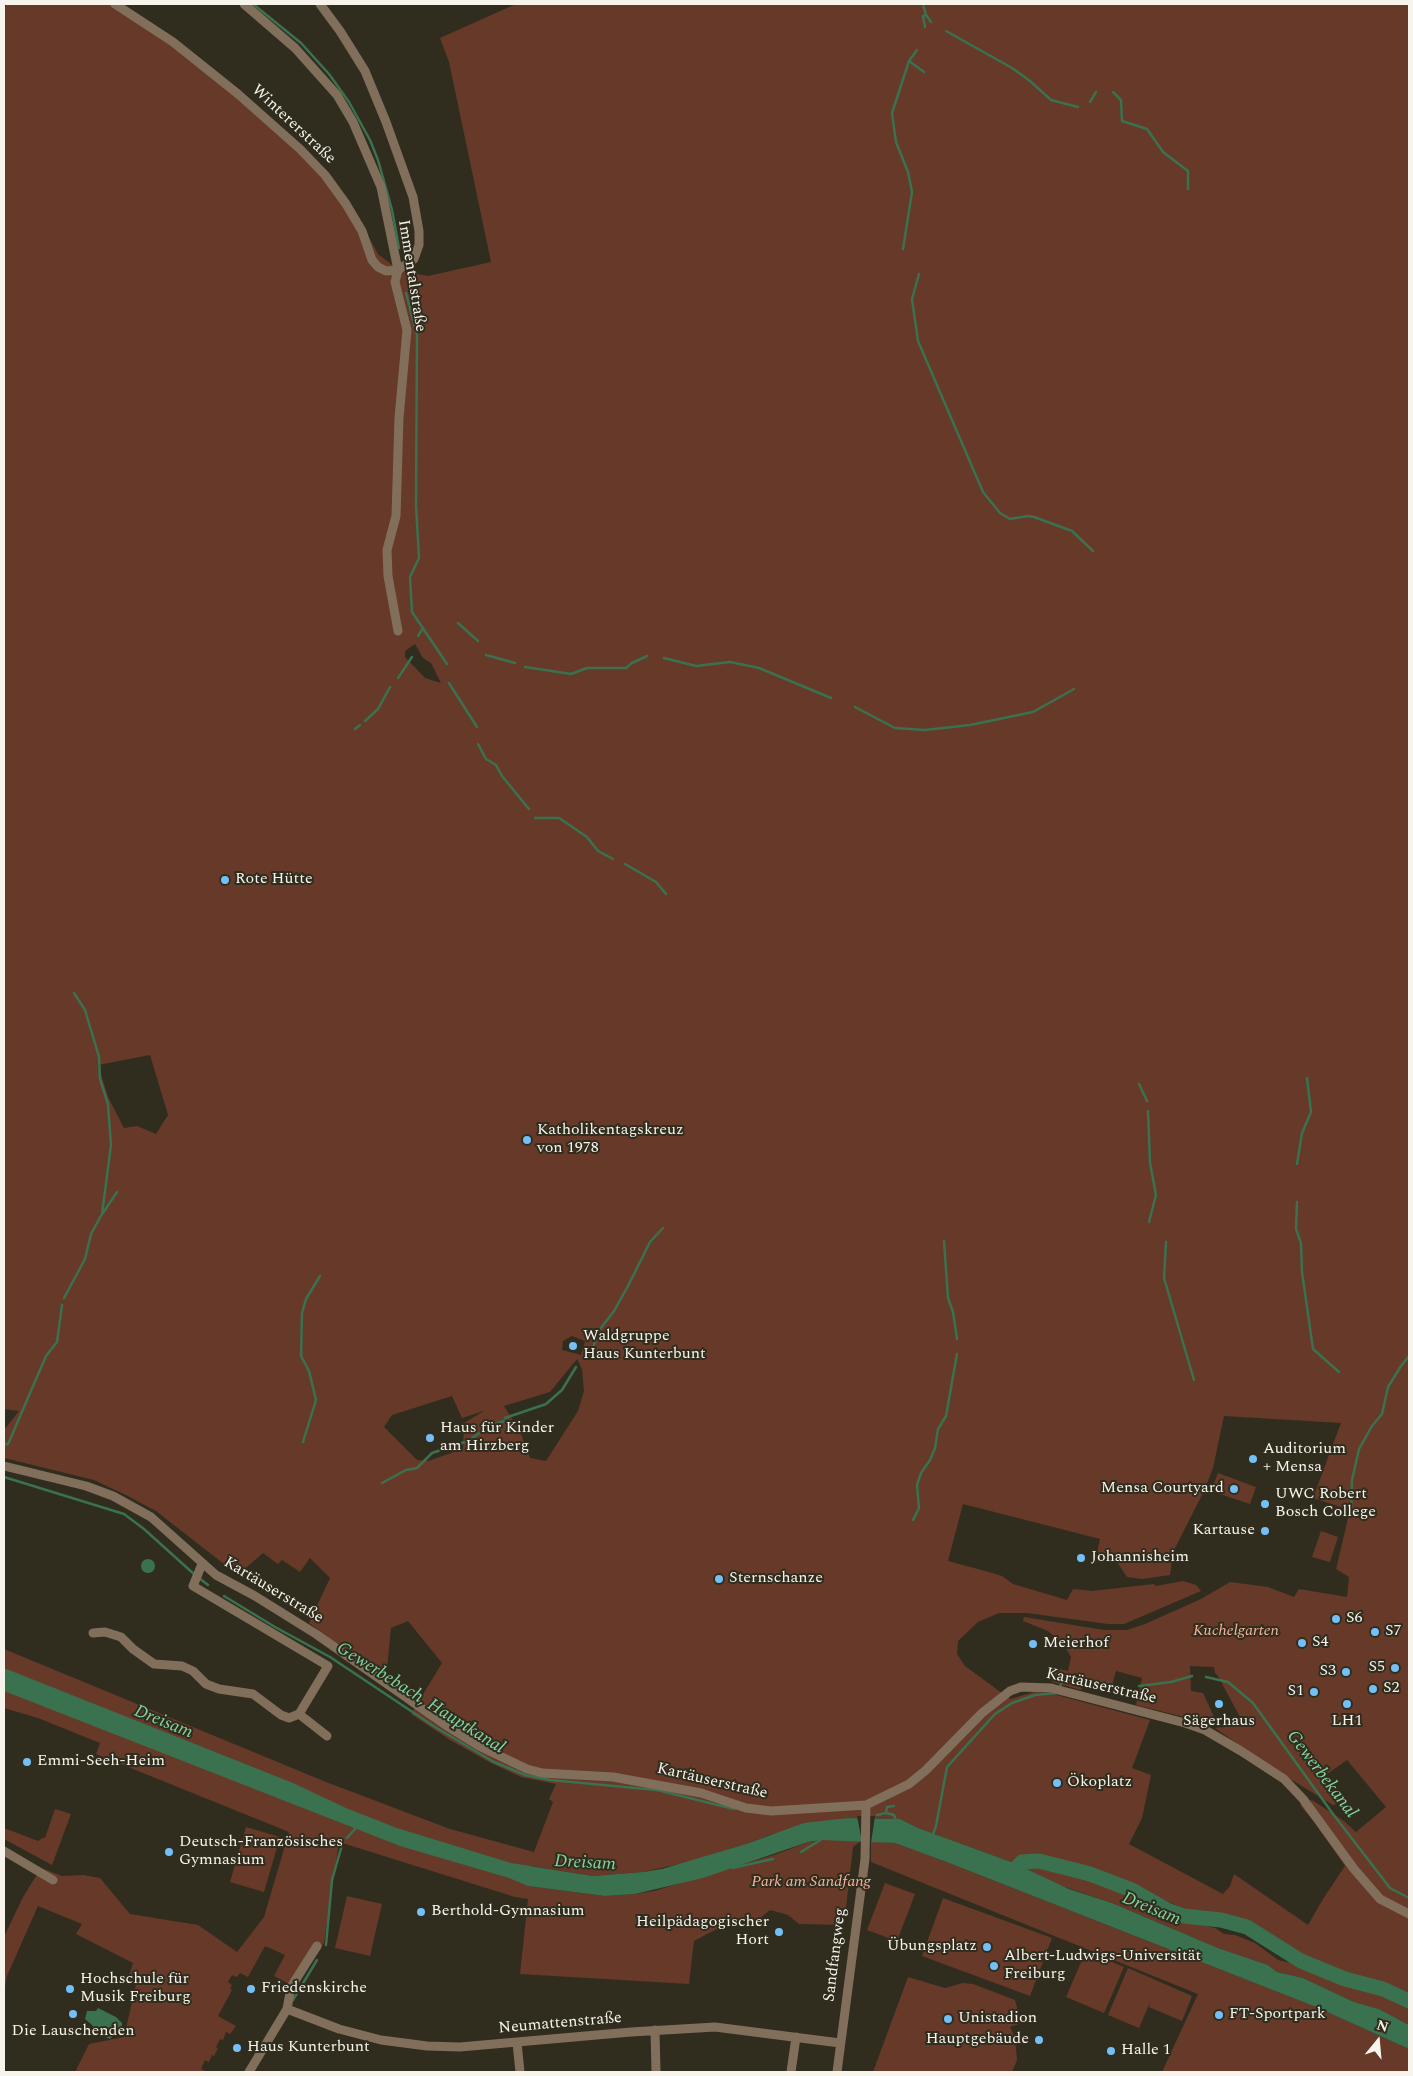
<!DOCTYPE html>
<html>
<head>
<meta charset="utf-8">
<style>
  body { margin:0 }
  #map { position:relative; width:1413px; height:2076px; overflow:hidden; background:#302d1f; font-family:Spectral,serif }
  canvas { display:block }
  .frame { position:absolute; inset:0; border:5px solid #f6f4eb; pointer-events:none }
  .north { position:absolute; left:1353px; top:2016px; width:50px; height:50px; -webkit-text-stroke:4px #302d1f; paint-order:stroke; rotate:17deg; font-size:14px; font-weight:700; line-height:20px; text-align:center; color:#f6f4eb }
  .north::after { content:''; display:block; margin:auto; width:18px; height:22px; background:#f6f4eb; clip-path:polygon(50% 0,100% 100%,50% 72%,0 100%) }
</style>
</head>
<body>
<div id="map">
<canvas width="1413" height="2076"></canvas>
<div class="frame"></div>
<div class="north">N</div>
</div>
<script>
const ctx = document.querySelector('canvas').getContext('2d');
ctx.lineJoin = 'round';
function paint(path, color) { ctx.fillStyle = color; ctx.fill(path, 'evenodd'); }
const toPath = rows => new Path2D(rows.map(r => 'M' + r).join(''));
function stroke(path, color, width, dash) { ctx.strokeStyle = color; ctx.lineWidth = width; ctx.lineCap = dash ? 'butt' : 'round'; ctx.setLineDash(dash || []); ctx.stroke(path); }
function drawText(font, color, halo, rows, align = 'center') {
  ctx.font = font + ' Spectral,serif'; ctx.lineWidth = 4; ctx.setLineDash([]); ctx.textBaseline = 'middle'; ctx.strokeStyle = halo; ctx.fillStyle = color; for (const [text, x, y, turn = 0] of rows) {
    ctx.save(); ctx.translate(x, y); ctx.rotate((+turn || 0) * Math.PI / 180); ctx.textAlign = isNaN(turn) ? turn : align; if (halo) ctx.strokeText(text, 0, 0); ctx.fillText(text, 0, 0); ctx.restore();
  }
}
paint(toPath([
  [6,4,117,4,303,146,349,201,378,254,400,271,428,276,491,262,449,62,440,38,516,4,1409,4,1409,1997,1382,1986,1310,1962,1248,1923,1236,1919,1192,1912,1092,1870,1041,1857,1020,1859,1014,1863,918,1828,900,1819,848,1818,770,1835,746,1844,688,1862,643,1872,593,1876,532,1866,529,1886,605,1896,635,1894,654,1891,777,1854,808,1842,832,1839,861,1841,853,1847,844,1925,799,1924,788,1915,770,1910,759,1919,728,1923,694,1941,689,1984,520,1974,528,1899,515,1897,339,1842,324,1943,317,1955,311,1953,291,1985,274,1976,285,1955,265,1946,248,1977,240,1973,237,1977,232,1975,228,1982,232,1985,230,1989,232,1990,218,2016,236,2026,230,2034,226,2032,223,2040,220,2039,216,2047,218,2048,214,2056,212,2055,209,2062,205,2060,201,2069,204,2070,203,2072,75,2072,89,2044,124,2037,136,1985,127,1982,133,1963,76,1934,82,1924,38,1906,7,1976,4,1993,4,1937,23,1897,41,1868,62,1876,83,1875,100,1878,130,1914,198,1925,237,1952,264,1917,289,1832,96,1754,100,1743,38,1718,4,1708,4,1649,326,1782,450,1829,534,1852,553,1802,549,1799,556,1784,521,1777,491,1763,450,1740,411,1714,442,1663,408,1621,391,1628,386,1679,309,1623,330,1578,310,1558,300,1572,282,1560,278,1564,263,1553,238,1575,156,1511,126,1495,94,1480,4,1458,4,1430,19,1411,4,1409,4,14],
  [415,644,423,658,431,663,441,683,425,678,405,657,405,651],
  [150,1055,168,1115,156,1134,137,1126,124,1128,108,1097,98,1065],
  [572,1336,585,1341,581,1355,562,1350,563,1341],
  [577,1359,582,1369,584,1391,578,1411,546,1461,530,1458,521,1434,504,1406,550,1392],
  [452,1396,462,1418,484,1411,464,1423,463,1449,428,1461,417,1460,384,1427,392,1415],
  [1224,1416,1341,1423,1313,1498,1350,1510,1336,1569,1349,1577,1347,1597,1299,1589,1294,1597,1268,1587,1230,1582,1201,1599,1145,1624,1127,1630,1104,1630,1024,1617,1023,1621,1048,1631,1064,1645,1071,1657,1068,1671,1055,1668,1052,1682,1081,1690,1084,1681,1112,1686,1116,1671,1142,1678,1136,1705,1196,1720,1208,1722,1215,1719,1203,1693,1191,1691,1190,1666,1214,1667,1215,1673,1218,1676,1241,1719,1235,1726,1215,1728,1277,1771,1333,1805,1337,1804,1320,1779,1347,1760,1386,1807,1356,1832,1344,1821,1312,1800,1300,1805,1315,1823,1345,1866,1323,1899,1308,1925,1234,1874,1230,1886,1223,1894,1129,1844,1142,1818,1151,1775,1132,1768,1150,1720,1049,1693,1034,1692,1010,1699,965,1666,957,1654,958,1641,978,1622,999,1613,1027,1613,1108,1624,1124,1624,1201,1591,1196,1585,1183,1581,1156,1586,1154,1584,1092,1591,1073,1589,1067,1600,1013,1584,1002,1576,989,1572,948,1561,963,1504,1100,1539,1097,1552,1115,1559,1127,1577,1142,1579,1170,1575,1173,1552,1204,1491,1213,1468],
  [1218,1473,1256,1487,1250,1504,1211,1491],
  [1321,1531,1338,1537,1330,1562,1312,1557],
  [55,1809,71,1814,52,1865,4,1839,4,1828,38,1841,43,1838,45,1838],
  [246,1827,280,1837,264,1892,230,1882],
  [871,1841,895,1843,949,1863,1316,2007,1409,2049,1409,2072,1162,2072,1198,1994,871,1862],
  [1027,1863,1042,1863,1078,1874,1131,1895,1163,1915,1215,1928,1224,1934,1235,1935,1255,1943,1278,1960,1296,1964,1363,1990,1406,2003,1409,2006,1409,2025,1379,2009,1354,2002,1303,1978,1277,1972,1268,1965,1218,1948,1112,1903,1056,1884,1025,1868],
  [885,1883,915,1894,897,1941,867,1930],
  [347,1896,382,1904,370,1956,335,1948],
  [943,1898,1052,1938,1030,1996,922,1956],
  [1086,1951,1124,1967,1104,2013,1066,1997],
  [1128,1968,1192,1996,1182,2021,1149,2007,1151,2000,1139,2028,1108,2015],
  [908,1977,945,1988,963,1983,973,1984,1015,2000,1021,2023,1010,2027,1015,2038,1017,2060,1012,2072,873,2072]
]), '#673928');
paint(toPath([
  '141 1566a7 7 0 1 1 14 0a7 7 0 1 1-14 0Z',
  [4,1668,293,1783,346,1808,397,1828,511,1863,593,1876,643,1872,662,1869,746,1844,804,1823,848,1818,900,1819,918,1828,1014,1863,1069,1889,1112,1903,1218,1948,1268,1965,1277,1972,1303,1978,1354,2002,1379,2009,1409,2025,1409,2049,1316,2007,949,1863,895,1843,821,1840,808,1842,703,1878,635,1894,605,1896,528,1886,509,1878,400,1846,4,1691],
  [98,2008,116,2017,122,2023,122,2027,116,2036,113,2036,110,2039,96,2032,92,2025,85,2019,87,2011,96,2011]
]), '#3a714f');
paint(toPath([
  [857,1816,875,1816,871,1843,862,1842]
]), '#302d1f');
stroke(toPath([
  [253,4,301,43,329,74,349,102,370,140,378,160,392,210,399,248],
  [923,4,926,15,923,16,925,27],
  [926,15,931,22],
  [946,31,1012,68,1030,81,1051,100,1078,107],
  [909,61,924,72],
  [1113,92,1121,100,1122,121,1147,129,1163,152,1188,171,1188,189],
  [1090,102,1096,92],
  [903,249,912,192,908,172,896,142,892,113,909,61,917,50],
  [919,274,912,299,918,341,983,492,1000,513,1010,519,1028,516,1034,517,1072,531,1093,551],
  [406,293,417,335,416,505,419,558,410,577,412,612,447,664],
  [458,623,478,641],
  [418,636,423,628],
  [486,655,515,663],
  [664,658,696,666,730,662,759,668,831,698],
  [525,667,571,674,587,668,626,668,632,663,647,656],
  [398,678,412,657],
  [449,683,477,727],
  [855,707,895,728,925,730,970,725,1033,712,1074,689],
  [365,721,378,709,390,687],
  [355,729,360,725],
  [478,744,486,759,496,765,502,776,529,809],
  [535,818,559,818,587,837,598,851,613,859],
  [625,864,656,882,666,894],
  [1139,1084,1147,1101],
  [1148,1111,1150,1163,1156,1195,1149,1222],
  [1297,1164,1302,1133,1311,1112,1307,1078],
  [1297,1202,1296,1229,1301,1243,1302,1272,1313,1349,1339,1372],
  [103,1213,117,1192],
  [944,1241,948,1298,953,1312,957,1339],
  [1166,1242,1164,1278,1194,1380],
  [64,1298,85,1259,91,1234,102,1214,111,1145,108,1104,100,1079,99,1057,85,1010,74,993],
  [593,1349,597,1333,614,1311,628,1286,650,1242,663,1228],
  [505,1418,546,1404,562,1390,576,1367],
  [303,1442,316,1400,309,1371,301,1356,302,1313,306,1299,320,1276],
  [4,1444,8,1444,9,1442,46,1356,57,1342,62,1305],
  [4,1477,124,1514,144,1529,195,1575],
  [382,1483,406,1470,417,1468,432,1453,468,1441,488,1427,504,1421],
  [1351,1516,1352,1480,1359,1449,1372,1426,1382,1414,1388,1387,1401,1366,1409,1356],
  [913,1520,919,1508,917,1485,921,1473,930,1460,935,1448,938,1429,946,1416,957,1354],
  [199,1578,208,1585],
  [224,1596,275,1627,330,1657,435,1727,492,1761,525,1775,550,1780,657,1790,734,1809],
  [1206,1677,1228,1682,1253,1703,1333,1814,1390,1888,1409,1898],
  [1139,1686,1171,1682,1192,1676],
  [1059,1688,1064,1679,1112,1684],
  [886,1813,887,1807,894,1806],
  [877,1815,886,1813,894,1815,896,1821],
  [932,1837,936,1826,947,1767,995,1714,1012,1703,1035,1695,1057,1693],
  [347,1838,356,1828],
  [801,1852,822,1839],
  [732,1868,773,1859],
  [326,1945,332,1880,342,1845],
  [293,2000,317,1960]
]), '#3a714f', 2.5);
stroke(toPath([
  [1010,1875,1022,1862,1039,1861,1090,1874,1132,1890,1167,1910,1184,1916,1221,1920,1247,1927,1301,1961,1345,1979,1383,1989,1409,2001]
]), '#3a714f', 15);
stroke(toPath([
  [115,4,173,42,238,94,300,149,325,175,346,204,362,231,372,260,378,267,386,271,398,270,414,259,419,245,419,231,413,197,386,122,365,71,340,31,320,4],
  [244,4,295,48,337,95,353,122,381,187,398,270,395,282,407,330,399,418,396,516,387,550,388,576,398,631],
  [4,1466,86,1486,113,1496,151,1517,216,1575,255,1596,316,1634,447,1726,479,1746,527,1769,542,1773,613,1777,701,1793,746,1808,771,1811,866,1805,909,1784,926,1770,982,1713,1010,1691,1021,1687,1051,1688,1185,1723,1205,1730,1241,1751,1284,1779,1303,1799,1354,1869,1380,1899,1409,1914],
  [93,1633,105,1632,121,1637,133,1649,154,1664,182,1666,193,1671,206,1684,219,1689,253,1694,281,1715,289,1718,299,1714,328,1666,193,1586,202,1564],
  [299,1714,327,1736],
  [4,1851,53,1880],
  [287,2009,339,2029,381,2040,427,2046,460,2047,631,2032,715,2027,840,2043],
  [655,2030,656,2072],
  [517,2043,520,2072],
  [249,2072,287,2009,291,1987,317,1946],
  [791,2072,796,2037],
  [837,2072,865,1859,866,1805]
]), '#816f5c', 9);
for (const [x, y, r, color] of [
  [225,880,5,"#74c0f6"],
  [527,1140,5,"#74c0f6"],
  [573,1346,5,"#74c0f6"],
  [430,1438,5,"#74c0f6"],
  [1253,1459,5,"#74c0f6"],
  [1234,1489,5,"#74c0f6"],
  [1265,1504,5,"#74c0f6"],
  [1265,1531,5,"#74c0f6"],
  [1081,1558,5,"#74c0f6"],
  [719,1579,5,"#74c0f6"],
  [1336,1619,5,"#74c0f6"],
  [1375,1632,5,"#74c0f6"],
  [1302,1643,5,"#74c0f6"],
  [1033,1644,5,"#74c0f6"],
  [1395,1668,5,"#74c0f6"],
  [1346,1672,5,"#74c0f6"],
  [1373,1689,5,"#74c0f6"],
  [1314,1692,5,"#74c0f6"],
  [1219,1704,5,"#74c0f6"],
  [1347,1704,5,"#74c0f6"],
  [27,1762,5,"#74c0f6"],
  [1057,1783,5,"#74c0f6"],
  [169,1852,5,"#74c0f6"],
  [421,1912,5,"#74c0f6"],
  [779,1932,5,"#74c0f6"],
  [987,1947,5,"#74c0f6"],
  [994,1966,5,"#74c0f6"],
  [70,1989,5,"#74c0f6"],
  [251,1989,5,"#74c0f6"],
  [73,2014,5,"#74c0f6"],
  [1219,2015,5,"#74c0f6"],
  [948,2019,5,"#74c0f6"],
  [1039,2040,5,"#74c0f6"],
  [237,2048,5,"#74c0f6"],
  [1111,2051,5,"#74c0f6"]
]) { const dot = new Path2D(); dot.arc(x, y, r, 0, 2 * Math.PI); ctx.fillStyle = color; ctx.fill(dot); stroke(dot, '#302d1f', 2); }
drawText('16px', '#f6f4eb', '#302d1f', [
  ["Wintererstraße",293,125,43],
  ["Immentalstraße",411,276,81],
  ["Kartäuserstraße",273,1591,31],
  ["Kartäuserstraße",1101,1687,13],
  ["Kartäuserstraße",712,1782,13],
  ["Sandfangweg",836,1955,-83],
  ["Neumattenstraße",560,2024,-5]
]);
drawText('16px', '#f6f4eb', '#302d1f', [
  ["Rote Hütte",235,880],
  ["Katholikentagskreuz",537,1131],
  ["von 1978",537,1149],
  ["Waldgruppe",583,1337],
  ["Haus Kunterbunt",583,1355],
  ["Haus für Kinder",440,1429],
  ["am Hirzberg",440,1447],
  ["Auditorium",1263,1450],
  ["+ Mensa",1263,1468],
  ["Mensa Courtyard",1224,1489,"right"],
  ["UWC Robert",1275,1495],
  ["Bosch College",1275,1513],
  ["Kartause",1255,1531,"right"],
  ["Johannisheim",1091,1558],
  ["Sternschanze",729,1579],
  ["S6",1346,1619],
  ["S7",1385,1632],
  ["S4",1312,1643],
  ["Meierhof",1043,1644],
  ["S5",1385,1668,"right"],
  ["S3",1336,1672,"right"],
  ["S2",1383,1689],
  ["S1",1304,1692,"right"],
  ["Sägerhaus",1219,1722,"center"],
  ["LH1",1347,1722,"center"],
  ["Emmi-Seeh-Heim",37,1762],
  ["Ökoplatz",1067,1783],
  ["Deutsch-Französisches",179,1843],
  ["Gymnasium",179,1861],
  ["Berthold-Gymnasium",431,1912],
  ["Heilpädagogischer",769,1923,"right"],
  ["Hort",769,1941,"right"],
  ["Übungsplatz",977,1947,"right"],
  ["Albert-Ludwigs-Universität",1004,1957],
  ["Freiburg",1004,1975],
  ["Hochschule für",80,1980],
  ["Musik Freiburg",80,1998],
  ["Friedenskirche",261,1989],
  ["FT-Sportpark",1229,2015],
  ["Unistadion",958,2019],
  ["Die Lauschenden",73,2032,"center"],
  ["Hauptgebäude",1029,2040,"right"],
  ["Haus Kunterbunt",247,2048],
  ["Halle 1",1121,2051]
], 'left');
drawText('italic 16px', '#f9b39b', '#302d1f', [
  ["Kuchelgarten",1236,1632],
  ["Park am Sandfang",811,1883]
]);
drawText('italic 18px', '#82d5a0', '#302d1f', [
  ["Gewerbebach, Hauptkanal",420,1699,32],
  ["Dreisam",163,1723,22],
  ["Gewerbekanal",1321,1775,53],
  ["Dreisam",585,1864,3],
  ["Dreisam",1151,1910,22]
]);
</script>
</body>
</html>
